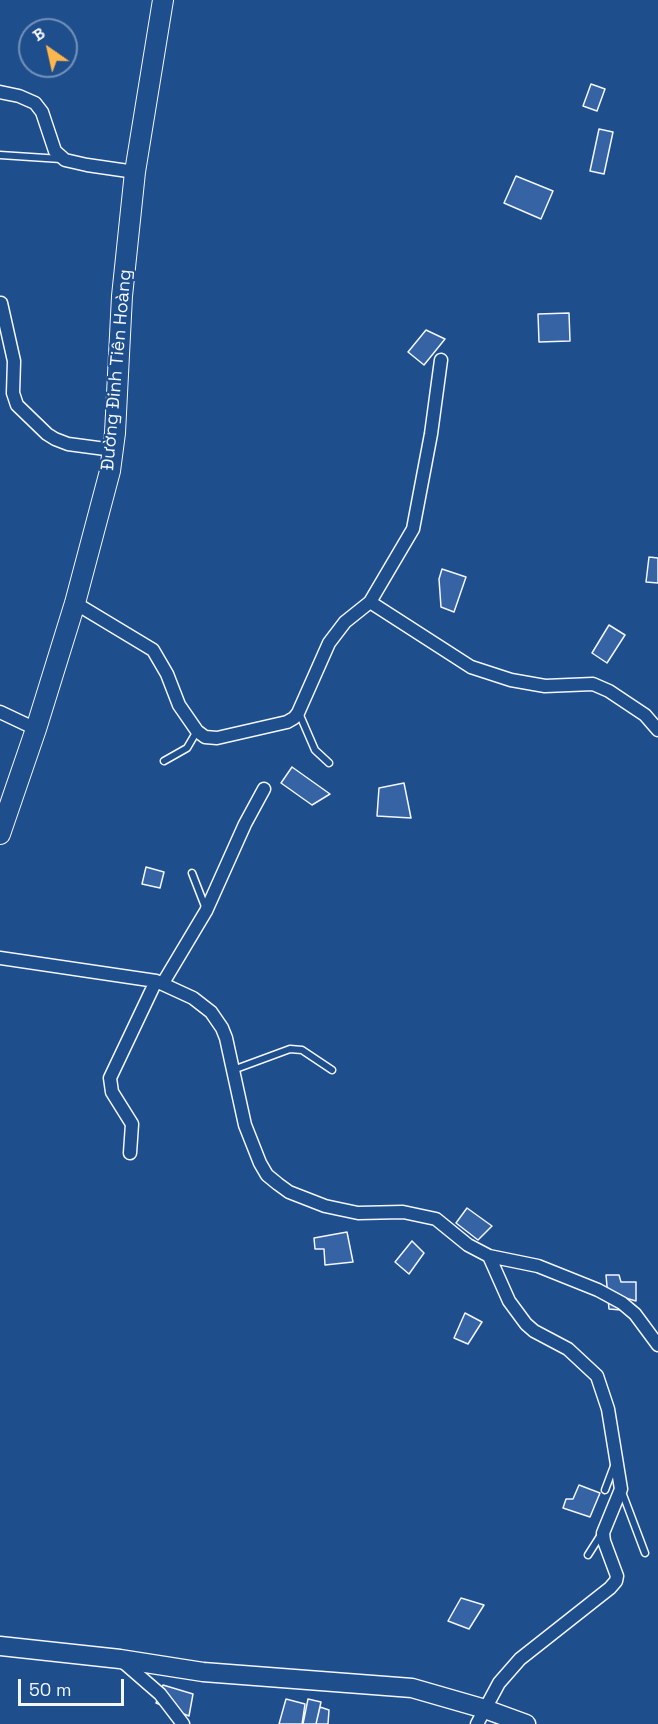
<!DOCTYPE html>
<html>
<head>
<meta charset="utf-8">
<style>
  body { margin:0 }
  #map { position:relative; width:658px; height:1724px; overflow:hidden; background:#1f4e8c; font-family:"Space Grotesk",sans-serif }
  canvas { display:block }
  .north { position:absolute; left:18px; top:18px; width:60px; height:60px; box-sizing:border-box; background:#1f4e8c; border:2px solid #7391ba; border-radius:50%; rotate:326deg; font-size:16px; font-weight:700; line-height:24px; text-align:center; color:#f2f6ff }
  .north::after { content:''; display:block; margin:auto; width:21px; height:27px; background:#ffb74d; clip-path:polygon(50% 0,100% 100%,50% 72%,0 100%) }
  .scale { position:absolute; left:18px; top:1679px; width:106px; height:27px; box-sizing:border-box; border:3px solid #f2f6ff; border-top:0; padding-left:8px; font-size:18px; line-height:21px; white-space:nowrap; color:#f2f6ff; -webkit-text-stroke:4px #1f4e8c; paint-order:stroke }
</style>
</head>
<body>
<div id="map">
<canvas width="658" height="1724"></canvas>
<div class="north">B</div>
<div class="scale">50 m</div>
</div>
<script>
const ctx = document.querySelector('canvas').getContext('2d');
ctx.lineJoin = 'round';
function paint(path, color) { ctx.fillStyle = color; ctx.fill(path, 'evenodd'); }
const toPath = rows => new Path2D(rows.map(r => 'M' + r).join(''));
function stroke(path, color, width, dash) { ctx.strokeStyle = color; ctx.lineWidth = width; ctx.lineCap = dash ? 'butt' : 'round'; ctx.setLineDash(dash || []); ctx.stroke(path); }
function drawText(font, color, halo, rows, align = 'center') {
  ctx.font = font + ' "Space Grotesk",sans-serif'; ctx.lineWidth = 4.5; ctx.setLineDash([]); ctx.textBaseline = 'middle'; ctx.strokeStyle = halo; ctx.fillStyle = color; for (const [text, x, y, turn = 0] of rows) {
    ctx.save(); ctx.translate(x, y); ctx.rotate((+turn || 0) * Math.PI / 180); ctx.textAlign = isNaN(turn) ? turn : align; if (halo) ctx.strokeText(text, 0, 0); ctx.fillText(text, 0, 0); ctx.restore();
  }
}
const building = toPath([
  [591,84,605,89,597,111,583,106,591,84],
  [599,129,613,132,604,174,590,171,599,129],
  [516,176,553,191,541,219,504,203,516,176],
  [569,313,570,341,539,342,538,314,569,313],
  [426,330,445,339,424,365,408,352,426,330],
  [649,557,658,558,658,583,646,582,649,557],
  [442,569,466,577,454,612,441,607,439,579,442,569],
  [609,625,625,635,607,663,592,653,609,625],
  [292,767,330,794,312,805,281,783,292,767],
  [404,783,411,818,377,816,379,788,404,783],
  [146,867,164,872,160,888,142,884,146,867],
  [467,1208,492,1226,478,1240,456,1223,467,1208],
  [347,1232,353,1262,325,1265,324,1249,315,1249,314,1238,347,1232],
  [412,1241,424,1253,409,1274,395,1262,412,1241],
  [606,1275,619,1275,621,1282,636,1282,636,1301,622,1297,621,1310,609,1309,606,1275],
  [465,1313,482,1322,468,1344,454,1338,465,1313],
  [579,1485,600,1493,590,1517,563,1508,566,1499,573,1499,579,1485],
  [461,1598,484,1605,469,1629,448,1621,461,1598],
  [163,1685,193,1694,189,1716,156,1703,163,1685],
  [286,1699,305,1704,302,1724,279,1724,286,1699],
  [308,1699,321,1702,316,1724,303,1724,308,1699],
  [320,1707,329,1710,328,1724,316,1724,320,1707]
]);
paint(building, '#3563a3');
stroke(building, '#f2f6ff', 1.5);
const lane = toPath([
  [0,155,61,159],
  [299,713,315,750,329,763],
  [164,761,187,748,197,731],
  [192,873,206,909],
  [233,1070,290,1049,302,1050,332,1070],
  [605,1490,614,1466],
  [622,1492,645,1553],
  [588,1555,602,1533]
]);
const street = toPath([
  [0,92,19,96,35,103,42,112,55,151,65,160,87,165,135,172],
  [1,303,14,361,13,393,17,405,47,434,55,439,68,444,113,450],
  [370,602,471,667,511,680,545,686,593,684,609,691,645,715,658,730],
  [75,603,153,650,167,674,179,705,197,731,205,737,217,738,287,722,294,718,298,713,329,643,345,622,370,602,413,529,431,434,441,360],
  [0,712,36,729],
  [0,958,156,981,193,998,211,1012,222,1028,226,1038,245,1125,260,1163,267,1175,278,1184,289,1192,325,1206,339,1209,358,1213,403,1212,436,1219,468,1245,489,1256,538,1266,598,1290,622,1303,635,1314,658,1345],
  [163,983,206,911,245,824,264,789],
  [130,1153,132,1124,112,1092,110,1078,156,981],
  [122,1661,160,1694,183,1724],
  [477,1724,499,1683,520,1659,610,1588,616,1581,617,1576,604,1541,603,1533,621,1489,608,1409,597,1376,568,1349,534,1331,526,1324,509,1301,489,1256]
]);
const secondary = toPath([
  [0,1646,120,1659,203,1672,412,1688,485,1709,526,1724]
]);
const primary = toPath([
  [0,834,36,729,75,603,110,471,115,433,122,296,135,172,163,0]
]);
stroke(lane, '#f2f6ff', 9);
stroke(street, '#f2f6ff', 15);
stroke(secondary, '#f2f6ff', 21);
stroke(primary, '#f2f6ff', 22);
stroke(lane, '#1f4e8c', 6);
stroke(street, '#1f4e8c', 12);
stroke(secondary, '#1f4e8c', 18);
stroke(primary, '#1f4e8c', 20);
drawText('18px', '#f2f6ff', '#1f4e8c', [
  ["Đường Đinh Tiên Hoàng",117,370,-85]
]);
</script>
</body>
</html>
